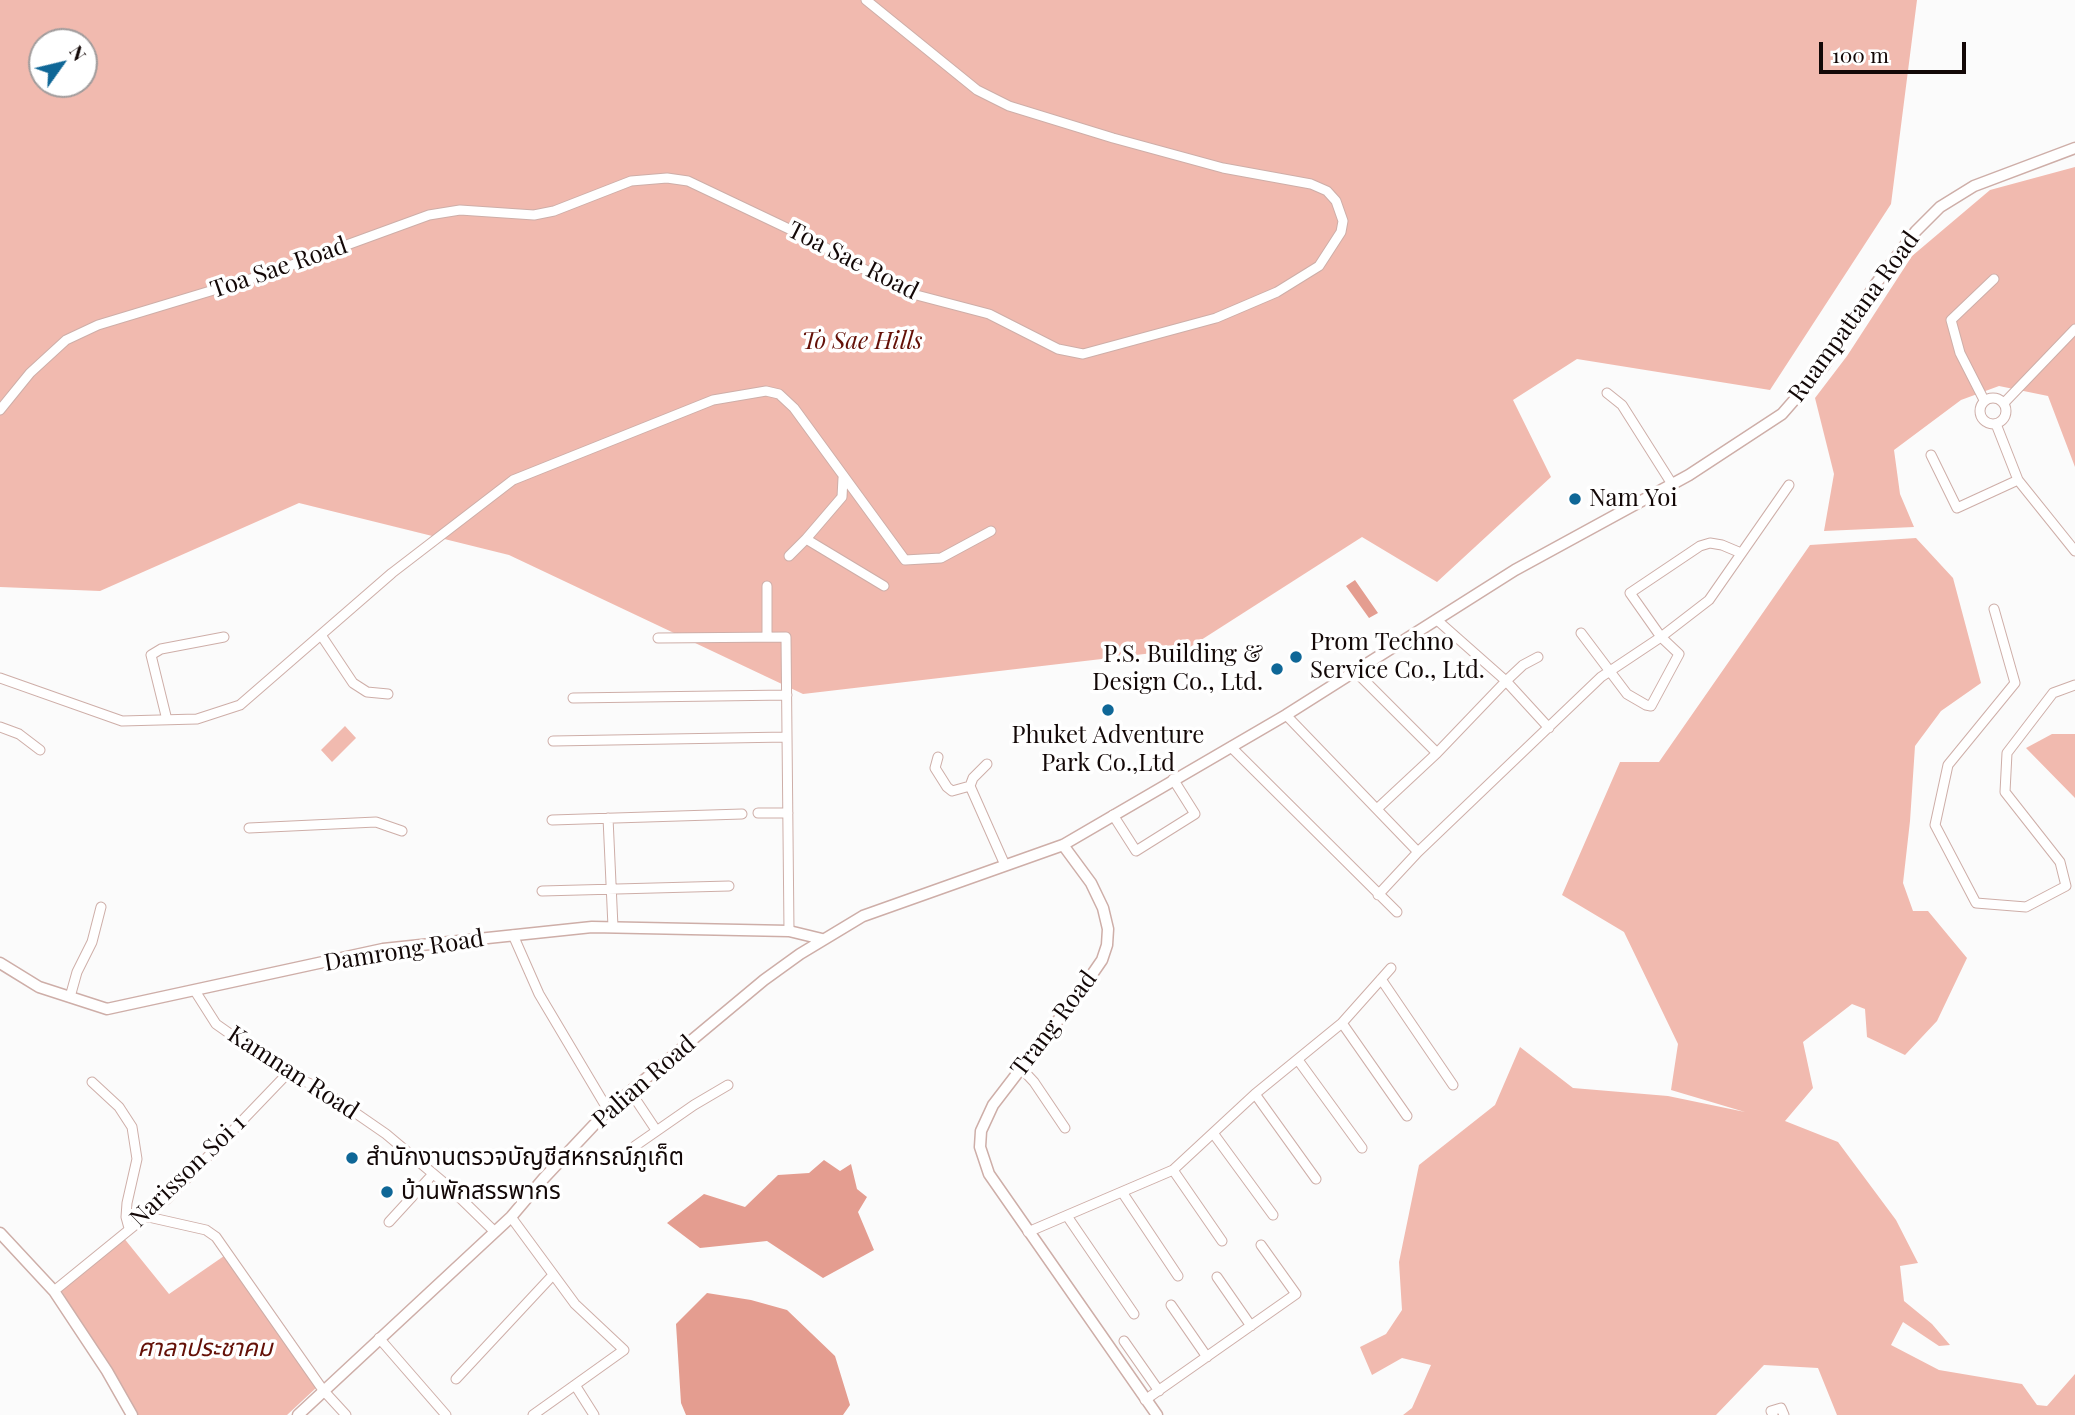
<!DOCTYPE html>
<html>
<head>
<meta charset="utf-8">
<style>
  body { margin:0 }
  #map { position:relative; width:2075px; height:1415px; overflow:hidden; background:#fbfbfb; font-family:"Playfair Display",serif }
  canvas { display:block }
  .north { position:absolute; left:28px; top:28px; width:70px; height:70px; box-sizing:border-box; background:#fff; border:2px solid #a19c9c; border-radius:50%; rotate:56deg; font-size:19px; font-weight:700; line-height:28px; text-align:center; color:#130807 }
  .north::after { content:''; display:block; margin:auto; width:24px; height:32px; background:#0f6797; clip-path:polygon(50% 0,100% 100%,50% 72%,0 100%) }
  .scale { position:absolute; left:1819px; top:42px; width:147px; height:32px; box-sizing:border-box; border:4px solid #130807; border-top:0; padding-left:9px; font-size:21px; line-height:24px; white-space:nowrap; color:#130807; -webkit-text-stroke:5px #fff; paint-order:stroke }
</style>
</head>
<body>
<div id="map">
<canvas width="2075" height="1415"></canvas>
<div class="north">N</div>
<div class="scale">100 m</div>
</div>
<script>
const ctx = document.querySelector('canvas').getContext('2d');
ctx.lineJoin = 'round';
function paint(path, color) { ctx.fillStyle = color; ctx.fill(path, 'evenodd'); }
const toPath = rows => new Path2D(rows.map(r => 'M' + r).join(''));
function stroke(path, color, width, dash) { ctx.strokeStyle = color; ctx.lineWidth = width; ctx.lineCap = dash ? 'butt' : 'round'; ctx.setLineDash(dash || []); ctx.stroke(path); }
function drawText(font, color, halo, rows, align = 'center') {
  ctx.font = font + ' "Playfair Display","Noto Sans Thai",serif'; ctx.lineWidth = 7; ctx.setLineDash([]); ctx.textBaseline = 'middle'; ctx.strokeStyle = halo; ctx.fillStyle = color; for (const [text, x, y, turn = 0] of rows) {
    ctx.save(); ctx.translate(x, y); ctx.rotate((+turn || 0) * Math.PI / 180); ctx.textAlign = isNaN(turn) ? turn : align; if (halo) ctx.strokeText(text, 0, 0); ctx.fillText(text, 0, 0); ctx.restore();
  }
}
paint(toPath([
  [0,0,1917,0,1891,204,1770,390,1577,359,1513,400,1551,477,1437,582,1362,537,1187,649,803,694,509,555,299,503,100,591,0,587],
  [42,42,84,42,84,84,42,84],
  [2075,167,2075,467,2048,396,1999,386,1961,400,1894,450,1900,494,1914,527,1824,531,1834,474,1815,398,1847,356,1912,256,1990,190],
  [1916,538,1953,578,1981,683,1941,711,1915,746,1910,821,1903,883,1913,911,1928,911,1967,958,1937,1021,1905,1055,1867,1037,1865,1009,1852,1004,1803,1042,1813,1088,1785,1121,1838,1142,1896,1220,1918,1263,1900,1266,1904,1301,1932,1324,1950,1345,1939,1346,1903,1322,1891,1345,1939,1370,2022,1384,2037,1405,2047,1406,2075,1374,2075,1415,1837,1415,1818,1368,1764,1365,1716,1415,1403,1415,1412,1408,1431,1365,1402,1358,1372,1375,1360,1347,1386,1334,1402,1310,1399,1262,1419,1165,1495,1105,1520,1047,1573,1088,1668,1096,1745,1112,1671,1090,1678,1044,1624,932,1562,895,1620,762,1659,762,1810,545],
  [345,726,356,738,332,762,321,750],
  [2052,734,2075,734,2075,798,2026,748],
  [123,1237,169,1294,224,1256,316,1388,287,1415,136,1415,61,1290]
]), '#f1baaf');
paint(toPath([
  [1355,580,1378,613,1369,618,1346,586],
  [824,1160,840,1171,851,1164,857,1189,867,1197,858,1212,874,1250,823,1278,767,1241,700,1248,667,1223,704,1194,745,1207,778,1175,809,1173],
  [707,1293,751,1300,787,1310,835,1356,850,1405,843,1415,686,1415,681,1403,676,1324]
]), '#e49d90');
const minor = toPath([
  [1607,393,1622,405,1672,484],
  '1980 411a13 13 0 1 1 26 0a13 13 0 1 1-26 0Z',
  [1984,400,1960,353,1951,320,1994,279],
  [2004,403,2075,329],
  [0,410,30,373,66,340,98,325,270,273,429,215,460,210,534,215,554,211,631,181,667,178,688,181,808,238,905,292,989,314,1058,349,1083,354,1216,318,1277,292,1319,266,1341,232,1343,221,1336,201,1327,191,1311,184,1223,168,1113,138,1009,106,977,90,866,0],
  [1996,424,2018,480,2075,551],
  [1931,455,1957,508,2018,480],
  [806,539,884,586],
  [789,556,806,539,842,497,843,478],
  [767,586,767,637],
  [1994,609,2015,683,1948,765,1935,825,1976,903,2026,907,2066,886,2060,862,2005,792,2007,753,2053,693,2075,685],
  [1437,620,1506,681,1549,728],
  [1581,633,1627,694,1646,705,1651,706,1679,654,1661,637,1630,593,1700,546,1710,543,1722,545,1741,553],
  [321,635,353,683,367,692,388,694],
  [658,638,786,637,789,931],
  [1355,671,1437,753],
  [0,678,122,721,197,719,240,705,392,573,513,480,713,400,766,391,779,394,794,408,905,560,941,558,991,531],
  [573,698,787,695],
  [1286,715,1418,852],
  [167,720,151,655,161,649,224,637],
  [0,727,19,734,40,750],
  [553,741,787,737],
  [1231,747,1397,912],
  [938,757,935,768,947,787,952,791,970,786,1005,865],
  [970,786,973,778,987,764],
  [1378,808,1437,753,1506,681,1523,665,1538,657],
  [758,813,788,813],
  [1113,815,1136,851,1195,814,1173,779],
  [608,818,613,927],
  [552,820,742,814],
  [249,828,376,822,402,831],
  [542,891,729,886],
  [1378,895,1418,852,1601,677,1661,637,1709,600,1789,485],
  [513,935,539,994,608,1110],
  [1381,979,1453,1085],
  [195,991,216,1024,287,1074,318,1087,386,1134,449,1187,494,1231],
  [70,997,77,972,92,942,101,907],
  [1342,1023,1407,1116],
  [1298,1060,1362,1148],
  [1021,1068,1034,1082,1065,1128],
  [92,1082,119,1107,132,1127,137,1159,127,1203,126,1217,129,1228],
  [630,1091,656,1130],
  [1255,1094,1316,1179],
  [1213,1133,1273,1215],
  [635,1146,694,1105,728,1085],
  [1173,1170,1222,1241],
  [1122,1192,1178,1276],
  [144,1216,206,1230,216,1237,323,1390,346,1415],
  [1067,1216,1134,1314],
  [511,1217,575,1304,624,1350,533,1415],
  [389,1222,433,1174],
  [1028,1232,1173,1170,1255,1094,1342,1023,1391,968],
  [1217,1277,1251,1326],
  [54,1291,167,1199,287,1074],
  [1171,1305,1207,1357],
  [379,1338,446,1415],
  [1124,1341,1159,1391],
  [456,1379,552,1276],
  [575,1385,594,1415],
  [1145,1400,1296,1294,1261,1245],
  [1773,1415,1771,1411,1781,1408,1784,1415]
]);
const tertiary = toPath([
  [1063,845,1091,883,1103,908,1108,929,1107,945,1102,960,1082,989,993,1105,981,1131,980,1147,989,1174,1157,1415],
  [0,963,39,987,107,1009,383,949,592,927,789,931,822,939],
  [0,1233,54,1291,107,1371,132,1415],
  [298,1415,511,1217,544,1178,608,1110,764,980,800,954,863,916,1063,845,1286,715,1515,570,1689,475,1782,414,1824,366,1875,285,1916,231,1940,207,1974,186,2075,148]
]);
stroke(minor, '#ceaea8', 11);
stroke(tertiary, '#ceaea8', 13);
stroke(minor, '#fff', 9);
stroke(tertiary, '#fff', 10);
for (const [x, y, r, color] of [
  [1575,499,7,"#0f6797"],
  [1296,657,7,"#0f6797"],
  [1277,669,7,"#0f6797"],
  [1108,710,7,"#0f6797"],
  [352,1158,7,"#0f6797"],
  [387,1192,7,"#0f6797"]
]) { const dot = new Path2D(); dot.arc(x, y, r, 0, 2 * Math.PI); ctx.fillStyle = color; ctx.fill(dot); stroke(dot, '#fff', 2.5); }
drawText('24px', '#130807', '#fff', [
  ["Toa Sae Road",853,261,27],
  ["Toa Sae Road",279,268,-19],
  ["Ruampattana Road",1854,317,-54],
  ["Damrong Road",404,951,-9],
  ["Trang Road",1054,1024,-53],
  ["Kamnan Road",293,1073,33],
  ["Palian Road",644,1082,-41],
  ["Narisson Soi 1",188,1171,-44]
]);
drawText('italic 24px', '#641007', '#fff', [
  ["To Sae Hills",862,342],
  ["ศาลาประชาคม",205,1349]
]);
drawText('24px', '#130807', '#fff', [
  ["Nam Yoi",1589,499],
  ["Prom Techno",1310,643],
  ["Service Co., Ltd.",1310,671],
  ["P.S. Building &",1263,655,"right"],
  ["Design Co., Ltd.",1263,683,"right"],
  ["Phuket Adventure",1108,736,"center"],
  ["Park Co.,Ltd",1108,764,"center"],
  ["สำนักงานตรวจบัญชีสหกรณ์ภูเก็ต",366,1158],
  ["บ้านพักสรรพากร",401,1192]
], 'left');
</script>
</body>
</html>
